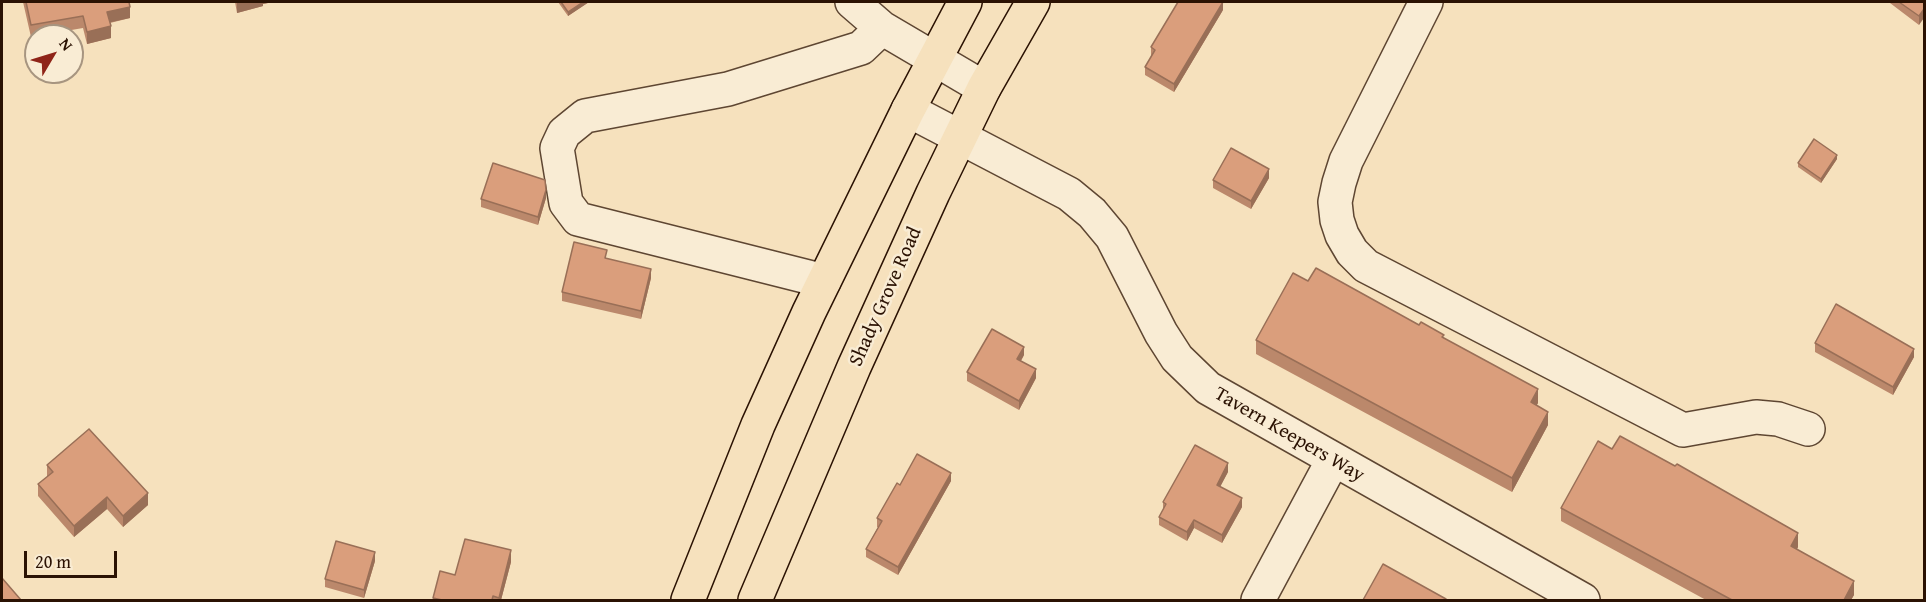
<!DOCTYPE html>
<html>
<head>
<meta charset="utf-8">
<style>
  body { margin:0 }
  #map { position:relative; width:1926px; height:602px; overflow:hidden; background:#f6e1bd; font-family:"Gentium Book Plus",serif }
  canvas { display:block }
  .frame { position:absolute; inset:0; border:3px solid #2b1203; pointer-events:none }
  .north { position:absolute; left:24px; top:24px; width:60px; height:60px; box-sizing:border-box; background:#f9ecd4; border:2px solid #a79580; border-radius:50%; rotate:52deg; font-size:16px; font-weight:700; line-height:24px; text-align:center; color:#2b1203 }
  .north::after { content:''; display:block; margin:auto; width:21px; height:27px; background:#8f2418; clip-path:polygon(50% 0,100% 100%,50% 72%,0 100%) }
  .scale { position:absolute; left:24px; top:551px; width:93px; height:27px; box-sizing:border-box; border:3px solid #2b1203; border-top:0; padding-left:8px; font-size:18px; line-height:21px; white-space:nowrap; color:#2b1203; -webkit-text-stroke:4px #f9ecd4; paint-order:stroke }
</style>
</head>
<body>
<div id="map">
<canvas width="1926" height="602"></canvas>
<div class="frame"></div>
<div class="north">N</div>
<div class="scale">20 m</div>
</div>
<script>
const ctx = document.querySelector('canvas').getContext('2d');
ctx.lineJoin = 'round';
const toPath = rows => new Path2D(rows.map(r => 'M' + r).join(''));
function stroke(path, color, width, dash) { ctx.strokeStyle = color; ctx.lineWidth = width; ctx.lineCap = dash ? 'butt' : 'round'; ctx.setLineDash(dash || []); ctx.stroke(path); }
function paint(path, color) { ctx.fillStyle = color; ctx.fill(path, 'evenodd'); }
function drawText(font, color, halo, rows, align = 'center') {
  ctx.font = font + ' "Gentium Book Plus",serif'; ctx.lineWidth = 5; ctx.setLineDash([]); ctx.textBaseline = 'middle'; ctx.strokeStyle = halo; ctx.fillStyle = color; for (const [text, x, y, turn = 0] of rows) {
    ctx.save(); ctx.translate(x, y); ctx.rotate((+turn || 0) * Math.PI / 180); ctx.textAlign = isNaN(turn) ? turn : align; if (halo) ctx.strokeText(text, 0, 0); ctx.fillText(text, 0, 0); ctx.restore();
  }
}
const minor = toPath([
  [852,2,882,28,984,88],
  [1426,2,1346,161,1339,183,1335,202,1337,220,1342,235,1352,252,1366,266,1683,430,1756,417,1778,419,1808,429],
  [908,110,1069,194,1092,213,1112,237,1161,333,1177,358,1208,388,1583,600],
  [824,281,578,219,566,203,557,148,564,133,585,116,728,89,861,48,882,28],
  [1258,600,1333,460]
]);
const major = toPath([
  [688,600,758,425,809,312,908,110,965,2],
  [755,600,854,367,933,193,984,88,1033,2]
]);
stroke(minor, '#5e4632', 36);
stroke(major, '#2b1203', 36);
stroke(minor, '#f9ecd4', 33);
stroke(major, '#f6e1bd', 33);
paint(toPath([
  [23,2,129,2,130,18,110,23,111,38,87,44,83,28,31,37],
  [235,2,273,2,263,4,263,6,237,13],
  [558,2,589,2,568,16],
  [1890,2,1924,2,1919,25,1890,3],
  [1223,10,1174,92,1145,75,1145,67,1152,56,1151,56,1151,47],
  [1837,159,1821,183,1798,167,1798,163],
  [1269,178,1251,209,1213,188,1213,180],
  [546,198,538,225,481,207,481,199],
  [651,278,641,319,562,301,562,292],
  [1308,281,1444,338,1538,403,1536,405,1548,425,1512,492,1256,354,1256,340],
  [1815,343,1914,357,1893,395,1815,352],
  [1024,355,1021,361,1036,378,1019,410,967,381,967,372],
  [1612,449,1798,547,1797,549,1854,595,1851,600,1706,600,1561,521,1561,508],
  [47,465,148,505,123,527,107,509,74,537,38,496,38,484,47,477],
  [1228,472,1220,486,1242,507,1222,543,1194,528,1187,541,1159,525,1159,517,1163,510,1163,502],
  [951,481,898,575,866,557,866,549,878,527,877,527,877,518,900,485],
  [375,561,364,598,325,587,325,579],
  [511,562,501,600,433,600,433,598,455,575]
]), '#bb886b');
paint(toPath([
  [237,2,273,2,263,4,263,6,237,13],
  [583,2,589,2,568,16,568,12],
  [1223,2,1223,10,1174,92,1174,84],
  [130,7,130,18,107,23,107,12],
  [1924,9,1924,18,1919,25,1919,16],
  [111,26,111,38,87,44,87,32],
  [1837,155,1837,159,1821,183,1821,179],
  [1269,169,1269,178,1251,209,1251,201],
  [546,190,546,198,538,225,538,217],
  [651,269,651,278,641,319,641,311],
  [1024,347,1024,355,1017,367,1017,359],
  [1914,349,1914,357,1893,395,1893,387],
  [1036,369,1036,378,1019,410,1019,401],
  [1538,389,1538,403,1531,416,1531,402],
  [1548,412,1548,425,1512,492,1512,478],
  [1228,463,1228,472,1217,493,1217,485],
  [951,473,951,481,898,575,898,567],
  [148,493,148,505,123,527,123,516],
  [107,497,107,509,74,537,74,526],
  [1242,498,1242,507,1222,543,1222,535],
  [1194,520,1194,528,1187,541,1187,532],
  [1798,533,1798,547,1791,560,1791,546],
  [511,550,511,562,501,600,499,600],
  [375,552,375,561,364,598,364,590],
  [1854,581,1854,595,1851,600,1844,600]
]), '#996f57');
const building = toPath([
  [26,2,129,2,130,7,107,12,111,26,87,32,83,16,31,25,26,2],
  [561,2,583,2,568,12,561,2],
  [1178,2,1223,2,1174,84,1145,67,1155,50,1151,47,1178,2],
  [1899,2,1924,2,1924,9,1919,16,1899,2],
  [1814,139,1837,155,1821,179,1798,163,1814,139],
  [1231,148,1269,169,1251,201,1213,180,1231,148],
  [493,163,545,180,546,190,538,217,481,199,493,163],
  [574,242,607,250,605,258,651,269,641,311,562,292,574,242],
  [1316,268,1419,325,1421,322,1444,335,1442,337,1538,389,1531,402,1548,412,1512,478,1256,340,1293,273,1308,281,1316,268],
  [1836,304,1914,349,1893,387,1815,343,1836,304],
  [992,329,1024,347,1017,359,1036,369,1019,401,967,372,992,329],
  [89,429,148,493,123,516,107,497,74,526,38,484,53,472,47,465,89,429],
  [1620,436,1675,466,1677,464,1798,533,1791,546,1854,581,1844,600,1732,600,1561,508,1598,441,1612,449,1620,436],
  [1195,445,1228,463,1217,485,1242,498,1222,535,1194,520,1187,532,1159,517,1166,504,1163,502,1195,445],
  [917,454,951,473,898,567,866,549,882,521,877,518,897,483,900,485,917,454],
  [465,539,511,550,499,598,493,596,492,600,442,600,433,598,440,571,455,575,465,539],
  [336,541,375,552,364,590,325,579,336,541],
  [1383,564,1446,599,1446,600,1363,600,1383,564],
  [2,578,21,600,2,600,2,578]
]);
paint(building, '#da9e7c');
stroke(building, '#996f57', 1.5);
drawText('20px', '#2b1203', '#f9ecd4', [
  ["Shady Grove Road",886,297,-66],
  ["Tavern Keepers Way",1289,435,30]
]);
</script>
</body>
</html>
